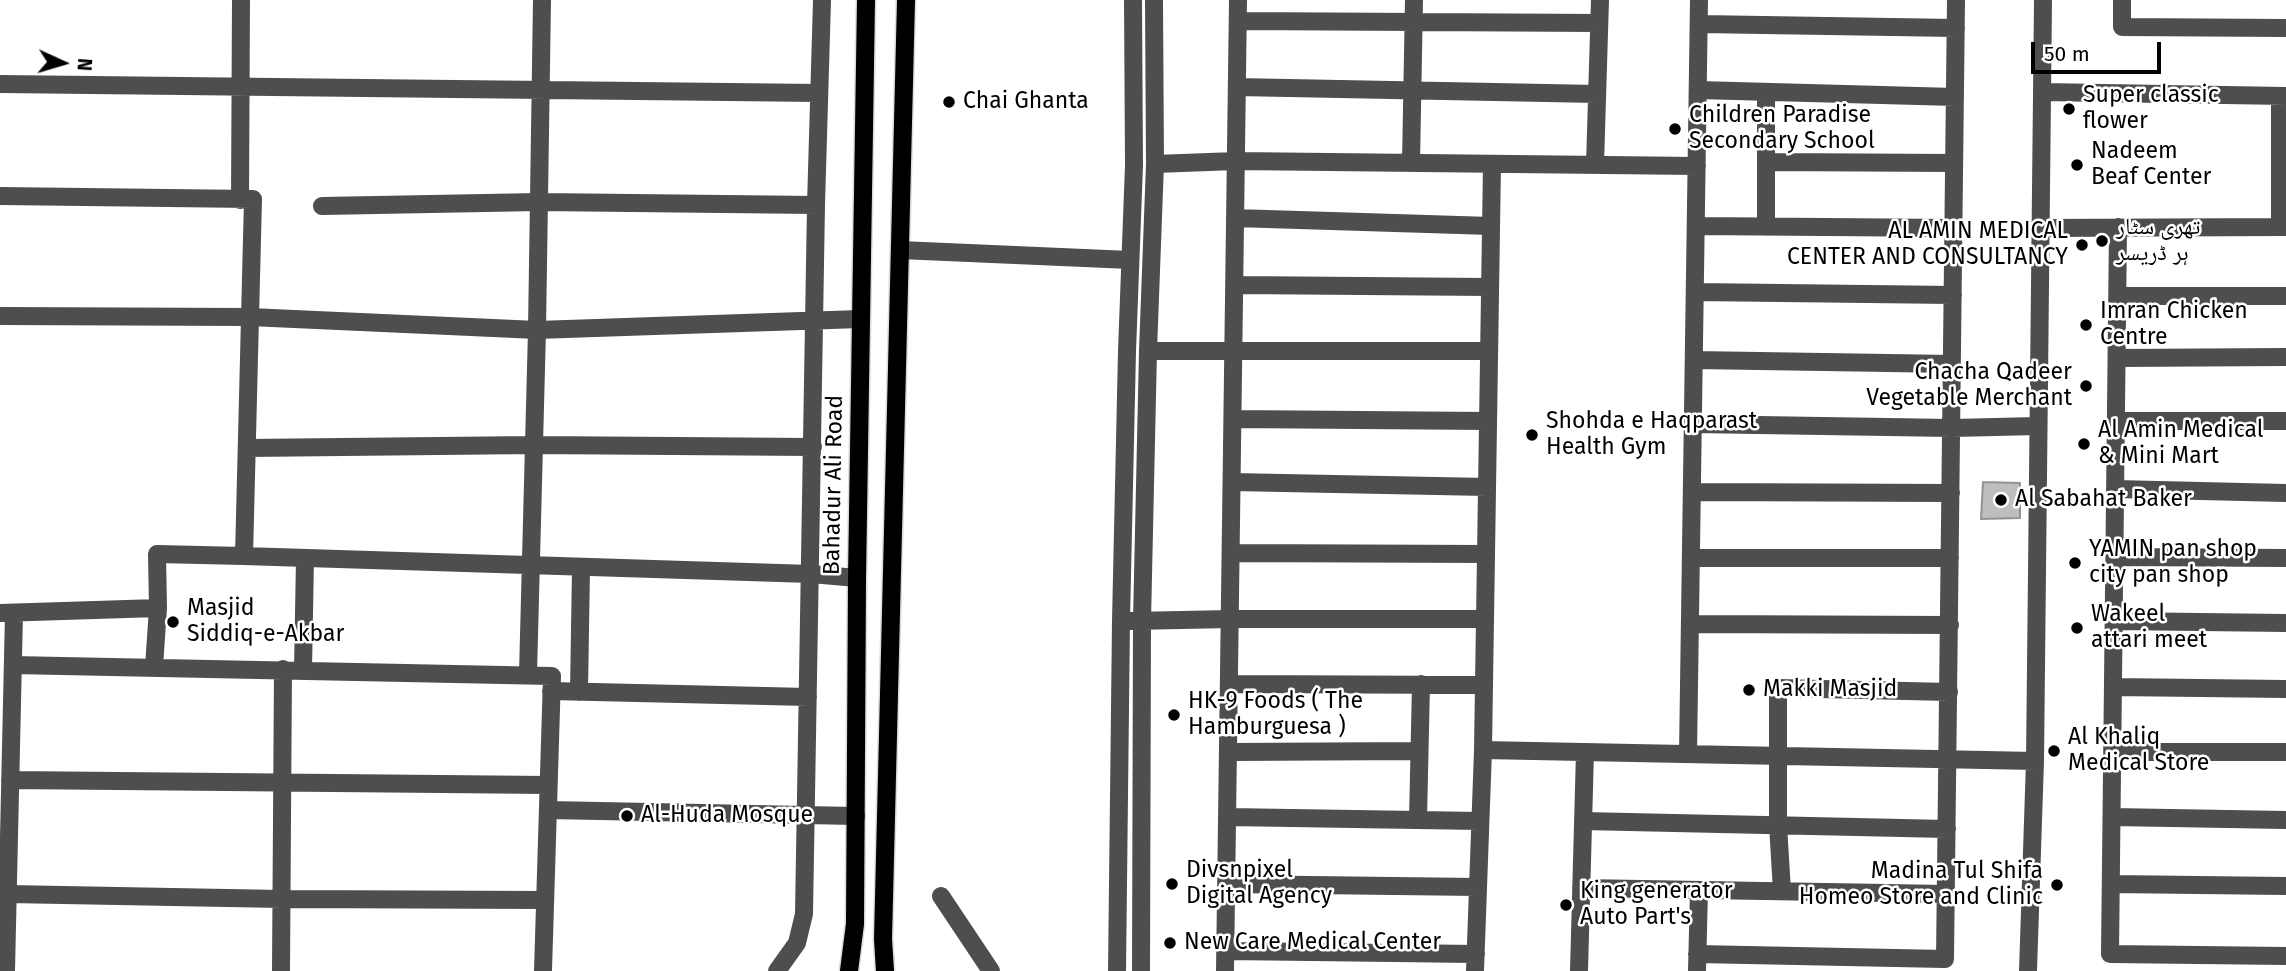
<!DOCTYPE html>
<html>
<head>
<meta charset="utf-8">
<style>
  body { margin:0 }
  #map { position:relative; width:2286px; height:971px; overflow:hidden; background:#fff; font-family:"Fira Sans",sans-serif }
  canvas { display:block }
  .north { position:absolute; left:28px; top:28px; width:70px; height:70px; -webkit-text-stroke:5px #fff; paint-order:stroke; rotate:94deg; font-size:19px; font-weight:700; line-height:28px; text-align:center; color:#000 }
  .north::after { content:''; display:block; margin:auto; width:24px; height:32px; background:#000; clip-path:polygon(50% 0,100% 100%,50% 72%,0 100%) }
  .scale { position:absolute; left:2031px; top:42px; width:130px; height:32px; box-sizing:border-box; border:4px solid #000; border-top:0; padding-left:9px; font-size:21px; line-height:24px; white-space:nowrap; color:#000; -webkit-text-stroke:5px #fff; paint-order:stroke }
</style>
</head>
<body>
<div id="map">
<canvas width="2286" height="971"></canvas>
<div class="north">N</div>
<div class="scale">50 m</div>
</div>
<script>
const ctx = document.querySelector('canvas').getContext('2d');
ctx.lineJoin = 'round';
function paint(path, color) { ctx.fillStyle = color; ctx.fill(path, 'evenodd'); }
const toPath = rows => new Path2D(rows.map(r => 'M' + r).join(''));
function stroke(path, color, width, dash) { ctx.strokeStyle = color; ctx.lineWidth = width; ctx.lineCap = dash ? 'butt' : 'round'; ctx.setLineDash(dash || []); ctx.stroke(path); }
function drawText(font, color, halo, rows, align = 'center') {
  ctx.font = font + ' "Fira Sans","Noto Naskh Arabic",sans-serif'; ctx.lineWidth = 5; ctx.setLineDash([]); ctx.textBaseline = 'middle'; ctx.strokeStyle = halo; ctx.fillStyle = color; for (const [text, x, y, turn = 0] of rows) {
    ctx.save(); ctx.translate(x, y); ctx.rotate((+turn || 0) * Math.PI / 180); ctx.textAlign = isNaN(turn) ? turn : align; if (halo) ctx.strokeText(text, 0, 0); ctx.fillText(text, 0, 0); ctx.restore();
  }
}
const building = toPath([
  [1983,482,2020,483,2020,518,1981,519,1983,482]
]);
paint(building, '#bebebe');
stroke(building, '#929292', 2);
const major = toPath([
  [849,971,855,924,857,578,866,0],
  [885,971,883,939,906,0]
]);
stroke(major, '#dbdbdb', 21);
stroke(toPath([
  [2122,0,2122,27,2286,28],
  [1238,21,1599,23],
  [1699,24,1956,28],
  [0,84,819,93],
  [1237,87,1597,94],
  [1698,90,1955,97],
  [1766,92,1766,227],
  [2042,92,2286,96],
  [1766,162,1954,163],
  [1411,163,1414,0],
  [1155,164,1236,161,1697,166],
  [1595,165,1600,0],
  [0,196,253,199,244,556,157,554,158,608,154,667],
  [240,200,241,0],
  [322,206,539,202,816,205],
  [1235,218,1491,226],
  [1696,226,1954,228],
  [2118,227,2110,954,2286,956],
  [2280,227,2280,96],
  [2040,228,2286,227],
  [900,250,1130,260],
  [1235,285,1490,287],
  [1695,292,1953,295],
  [2118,296,2286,296],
  [0,316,250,317,537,330,860,319],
  [1148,351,1489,351],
  [2117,358,2286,357],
  [1694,360,1952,364],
  [1233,419,1488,421],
  [2117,421,2286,421],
  [1693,424,1952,428,2038,426],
  [247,448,534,445,813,447],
  [1232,482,1487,487],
  [2115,489,2286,493],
  [1692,492,1951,493],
  [1231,553,1486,554],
  [244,556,811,574,857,578],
  [2115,557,2286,558],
  [1691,558,1950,558],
  [0,613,158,608],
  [1131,621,1231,619,1485,619],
  [2114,621,2286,623],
  [1690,624,1950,625],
  [13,665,552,676,543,971],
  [303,670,305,558],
  [528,674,537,330,542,0],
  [1230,684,1484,685],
  [2113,687,2286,689],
  [551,691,808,697],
  [579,692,581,568],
  [1483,750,2035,761],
  [1229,752,1419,751],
  [2113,752,2286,752],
  [1688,754,1699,0],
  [10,780,548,785],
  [548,810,856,816],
  [1228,817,1480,821],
  [2112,817,2286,820],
  [1418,820,1421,684],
  [1583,821,1947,829],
  [1227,884,1478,887],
  [2111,884,2286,886],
  [1581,888,1946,894],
  [1782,891,1778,825,1778,688,1949,692],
  [8,894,282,899,545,900],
  [941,896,991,971],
  [1227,951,1476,954],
  [1697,954,1945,959,1956,0],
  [6,971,14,613],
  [281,971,283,669],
  [777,971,797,943,804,914,816,205,822,0],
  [1117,971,1121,621,1127,351,1134,165,1133,0],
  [1141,971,1142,621,1148,351,1155,164,1154,0],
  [1225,971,1238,0],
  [1475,971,1483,750,1492,164],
  [1579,971,1585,752],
  [1697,971,1699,890],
  [2028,971,2035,761,2043,0]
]), '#4e4e4e', 18);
stroke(major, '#000', 18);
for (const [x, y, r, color] of [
  [949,102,7,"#000"],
  [2069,109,7,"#000"],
  [1675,129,7,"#000"],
  [2077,165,7,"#000"],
  [2102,241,7,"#000"],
  [2082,245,7,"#000"],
  [2086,325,7,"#000"],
  [2086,386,7,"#000"],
  [1532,435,7,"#000"],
  [2084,444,7,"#000"],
  [2001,500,7,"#000"],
  [2075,563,7,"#000"],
  [173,622,7,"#000"],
  [2077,628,7,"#000"],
  [1749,690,7,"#000"],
  [1174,715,7,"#000"],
  [2054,751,7,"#000"],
  [627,816,7,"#000"],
  [1172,884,7,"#000"],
  [2057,885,7,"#000"],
  [1566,905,7,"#000"],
  [1170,943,7,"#000"]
]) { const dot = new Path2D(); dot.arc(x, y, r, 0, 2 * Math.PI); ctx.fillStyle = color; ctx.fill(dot); stroke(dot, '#fff', 2.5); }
drawText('23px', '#000', '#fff', [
  ["Super classic",2083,96],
  ["flower",2083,122],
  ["Chai Ghanta",963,102],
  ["Children Paradise",1689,116],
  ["Secondary School",1689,142],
  ["Nadeem",2091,152],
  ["Beaf Center",2091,178],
  ["تھری سٹار",2116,228],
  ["ہر ڈریسر",2116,254],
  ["AL AMIN MEDICAL",2068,232,"right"],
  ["CENTER AND CONSULTANCY",2068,258,"right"],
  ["Imran Chicken",2100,312],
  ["Centre",2100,338],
  ["Chacha Qadeer",2072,373,"right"],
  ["Vegetable Merchant",2072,399,"right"],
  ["Shohda e Haqparast",1546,422],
  ["Health Gym",1546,448],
  ["Al Amin Medical",2098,431],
  ["& Mini Mart",2098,457],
  ["Al Sabahat Baker",2015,500],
  ["YAMIN pan shop",2089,550],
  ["city pan shop",2089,576],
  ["Masjid",187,609],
  ["Siddiq-e-Akbar",187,635],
  ["Wakeel",2091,615],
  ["attari meet",2091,641],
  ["Makki Masjid",1763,690],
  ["HK-9 Foods ( The",1188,702],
  ["Hamburguesa )",1188,728],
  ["Al Khaliq",2068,738],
  ["Medical Store",2068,764],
  ["Al-Huda Mosque",641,816],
  ["Divsnpixel",1186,871],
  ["Digital Agency",1186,897],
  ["Madina Tul Shifa",2043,872,"right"],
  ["Homeo Store and Clinic",2043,898,"right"],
  ["King generator",1580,892],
  ["Auto Part's",1580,918],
  ["New Care Medical Center",1184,943]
], 'left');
drawText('23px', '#000', '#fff', [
  ["Bahadur Ali Road",834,485,-89]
]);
</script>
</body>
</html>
